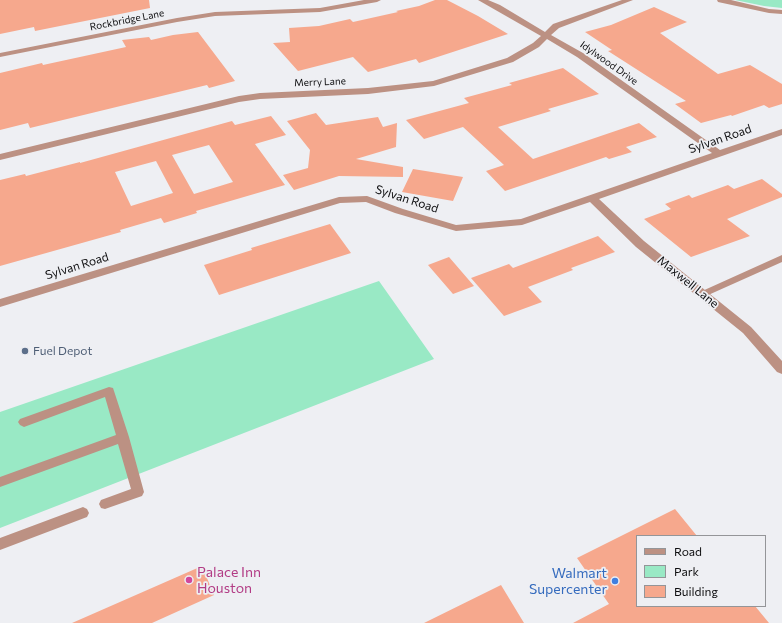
<!DOCTYPE html>
<html>
<head>
<meta charset="utf-8">
<style>
  body { margin:0 }
  #map { position:relative; width:782px; height:623px; overflow:hidden; background:#eeeff3; font-family:Commissioner,sans-serif }
  canvas { display:block }
  .legend { position:absolute; left:636px; top:535px; width:130px; height:72px; box-sizing:border-box; background:#eeeff3; border:1px solid #949598; margin:0; padding:5px 7px; list-style:none; font-size:12px; color:#0d0d0f }
  .legend li { display:flex; align-items:center; gap:8px; height:20px }
  .legend b { width:20px; border:1px solid #949598 }
</style>
</head>
<body>
<div id="map">
<canvas width="782" height="623"></canvas>
<ul class="legend">
<li><b style="height:5px;background:#bc9183"></b>Road</li>
<li><b style="height:11px;background:#99e9c5"></b>Park</li>
<li><b style="height:11px;background:#f6a88d"></b>Building</li>
</ul>
</div>
<script>
const ctx = document.querySelector('canvas').getContext('2d');
ctx.lineJoin = 'round';
function paint(path, color) { ctx.fillStyle = color; ctx.fill(path, 'evenodd'); }
const toPath = rows => new Path2D(rows.map(r => 'M' + r).join(''));
function stroke(path, color, width, dash) { ctx.strokeStyle = color; ctx.lineWidth = width; ctx.lineCap = dash ? 'butt' : 'round'; ctx.setLineDash(dash || []); ctx.stroke(path); }
function drawText(font, color, halo, rows, align = 'center') {
  ctx.font = font + ' Commissioner,sans-serif'; ctx.lineWidth = 3.5; ctx.setLineDash([]); ctx.textBaseline = 'middle'; ctx.strokeStyle = halo; ctx.fillStyle = color; for (const [text, x, y, turn = 0] of rows) {
    ctx.save(); ctx.translate(x, y); ctx.rotate((+turn || 0) * Math.PI / 180); ctx.textAlign = isNaN(turn) ? turn : align; if (halo) ctx.strokeText(text, 0, 0); ctx.fillText(text, 0, 0); ctx.restore();
  }
}
paint(toPath([
  [735,0,782,0,782,8,764,6],
  [379,281,434,359,0,528,0,412]
]), '#99e9c5');
paint(toPath([
  [0,0,149,0,150,8,35,31,34,27,0,34],
  [435,0,447,0,478,16,508,34,419,63,416,59,368,72,353,57,298,71,273,43,290,42,289,28,319,26,350,19,353,22,398,12,396,11,419,6],
  [654,7,687,22,660,33,718,74,750,65,782,84,782,104,769,108,764,105,732,116,731,115,701,123,675,104,686,101,608,51,612,50,585,32,611,25],
  [198,32,235,81,209,88,207,85,30,128,28,123,0,130,0,73,42,63,43,65,126,47,122,40,149,37,151,40,173,35],
  [563,68,599,94,548,109,551,111,498,127,533,159,639,123,657,137,626,147,632,152,609,159,606,157,505,191,486,171,504,165,463,127,424,139,406,120,469,103,464,98,512,85,509,83],
  [316,113,326,125,378,117,383,127,397,123,396,147,356,159,403,167,403,177,339,176,294,190,283,175,308,168,310,150,287,121],
  [271,116,286,135,255,144,285,185,196,211,197,213,164,223,161,218,120,230,121,232,0,266,0,180,25,174,26,176,80,162,80,163,232,121,235,125],
  [209,145,233,182,194,194,172,155],
  [156,161,173,193,131,206,115,172],
  [413,169,463,177,453,201,402,192],
  [762,179,782,194,782,197,727,219,750,236,691,257,644,219,671,209,665,204,689,195,692,198,728,185,734,189],
  [330,224,351,253,219,295,204,265,252,250,251,248],
  [598,236,615,252,571,268,573,270,528,287,542,302,504,316,471,278,509,264,513,268],
  [449,257,474,286,453,294,428,265],
  [675,509,697,536,637,536,637,606,755,606,769,623,573,623,609,604,577,558],
  [202,566,214,595,152,623,72,623],
  [501,585,524,623,424,623]
]), '#f6a88d');
paint(toPath([
  [782,255,782,262,706,296,703,297,698,294,700,292,782,255],
  [109,387,113,388,114,391,129,437,144,492,142,496,105,509,101,508,99,504,101,500,131,489,118,444,0,487,0,477,116,435,105,397,24,427,20,425,18,422,20,419,109,387],
  [83,507,87,509,89,513,87,517,0,550,0,538,83,507]
]), '#bc9183');
paint(toPath([
  [364,0,381,0,377,2,320,12,215,16,177,22,0,57,0,53,177,18,215,12,320,8,364,0],
  [478,0,488,0,500,5,545,32,553,24,622,0,633,0,559,28,551,35,583,53,720,150,782,129,782,135,599,199,644,241,751,327,782,361,782,374,777,372,743,333,636,247,590,202,522,225,456,231,395,213,366,202,340,203,0,307,0,299,339,197,367,196,403,209,456,225,521,219,712,153,577,57,547,39,539,47,513,62,434,86,368,94,260,99,239,102,0,160,0,154,239,96,260,93,368,88,433,81,507,58,533,43,541,36,478,0],
  [717,0,731,0,769,9,782,10,782,14,769,13,718,2,717,0]
]), '#bc9183');
for (const [x, y, r, color] of [
  [25,351,4,"#5c6f8a"],
  [189,580,4,"#d1479c"],
  [615,581,4,"#3f7fe0"]
]) { const dot = new Path2D(); dot.arc(x, y, r, 0, 2 * Math.PI); ctx.fillStyle = color; ctx.fill(dot); stroke(dot, '#eeeff3', 1.5); }
drawText('10px', '#0d0d0f', '#eeeff3', [
  ["Rockbridge Lane",127,20,-11],
  ["Idylwood Drive",609,63,35],
  ["Merry Lane",320,82,-2]
]);
drawText('12px', '#0d0d0f', '#eeeff3', [
  ["Sylvan Road",720,139,-19],
  ["Sylvan Road",407,199,18],
  ["Sylvan Road",77,266,-17],
  ["Maxwell Lane",688,282,39]
]);
drawText('12px', '#4e5e75', '#eeeff3', [
  ["Fuel Depot",33,351]
], 'left');
drawText('14px', '#b23c85', '#eeeff3', [
  ["Palace Inn",197,572],
  ["Houston",197,588]
], 'left');
drawText('14px', '#366cbe', '#eeeff3', [
  ["Walmart",607,573],
  ["Supercenter",607,589]
], 'right');
</script>
</body>
</html>
